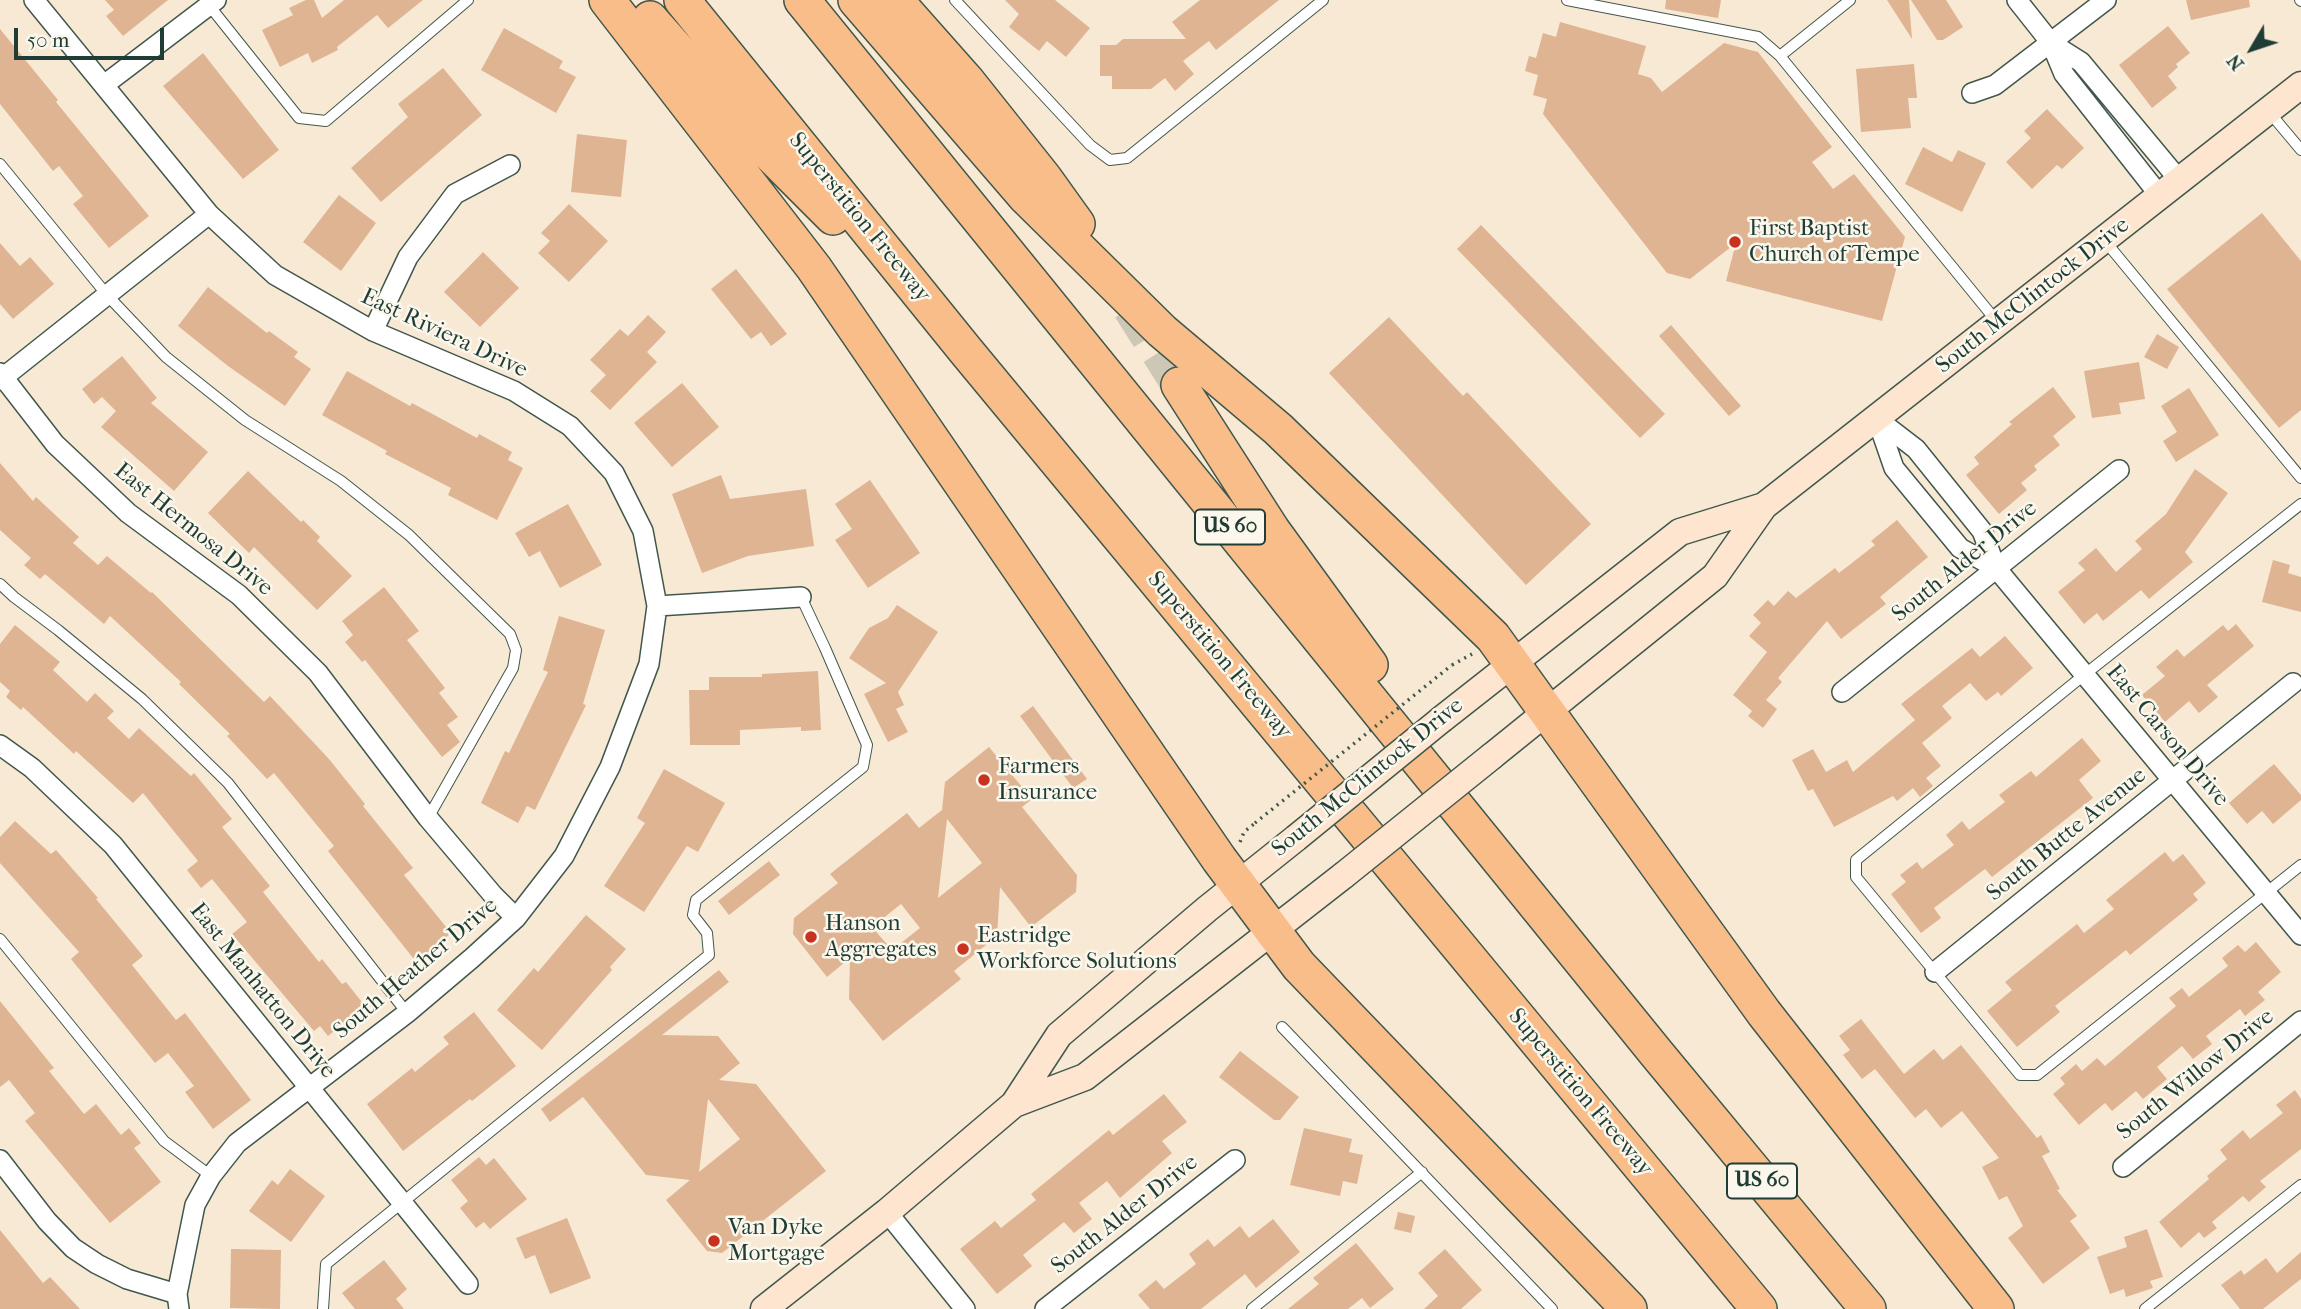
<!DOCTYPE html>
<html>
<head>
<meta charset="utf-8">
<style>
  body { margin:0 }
  #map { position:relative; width:2301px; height:1309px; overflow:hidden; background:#f8e9d5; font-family:"IM FELL French Canon",serif }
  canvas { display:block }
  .north { position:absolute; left:2217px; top:14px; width:70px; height:70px; -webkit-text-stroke:5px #fbf7ec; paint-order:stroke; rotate:231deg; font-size:19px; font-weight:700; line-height:28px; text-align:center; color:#1f3d34 }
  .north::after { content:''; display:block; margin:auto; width:24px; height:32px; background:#1f3d34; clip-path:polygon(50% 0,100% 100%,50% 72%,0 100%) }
  .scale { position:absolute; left:14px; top:28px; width:150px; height:32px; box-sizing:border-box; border:4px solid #1f3d34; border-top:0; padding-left:9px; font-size:21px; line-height:24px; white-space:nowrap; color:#1f3d34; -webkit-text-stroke:5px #fbf7ec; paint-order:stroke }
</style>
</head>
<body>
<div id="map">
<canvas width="2301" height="1309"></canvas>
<div class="north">N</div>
<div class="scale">50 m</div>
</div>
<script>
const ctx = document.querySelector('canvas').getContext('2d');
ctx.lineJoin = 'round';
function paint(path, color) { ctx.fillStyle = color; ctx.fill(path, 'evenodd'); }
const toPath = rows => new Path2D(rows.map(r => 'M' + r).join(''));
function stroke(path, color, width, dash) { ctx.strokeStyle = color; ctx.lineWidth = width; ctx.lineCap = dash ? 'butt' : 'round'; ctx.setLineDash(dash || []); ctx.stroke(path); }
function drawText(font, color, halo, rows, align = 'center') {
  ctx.font = font + ' "IM FELL French Canon",serif'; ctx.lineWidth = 5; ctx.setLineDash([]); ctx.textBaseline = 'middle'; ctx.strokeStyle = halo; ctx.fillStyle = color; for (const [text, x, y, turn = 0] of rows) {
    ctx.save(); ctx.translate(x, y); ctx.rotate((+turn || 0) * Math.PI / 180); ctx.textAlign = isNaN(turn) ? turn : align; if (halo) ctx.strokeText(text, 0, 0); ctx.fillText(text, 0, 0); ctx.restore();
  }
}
paint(toPath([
  [105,0,168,0,123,36,106,16,114,10],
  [306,0,314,0,322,18,344,0,423,0,388,28,377,15,337,47,338,50,312,63,308,53,280,67,262,30,293,15,289,8],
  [1005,0,1055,0,1090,28,1066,57,1047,41,1039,51,1009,27,1019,14],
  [1200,0,1279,0,1216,50,1209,41,1183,61,1194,74,1175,91,1165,78,1151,89,1112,89,1112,76,1100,76,1100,45,1116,45,1123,39,1186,39,1172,22],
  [1666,0,1721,0,1718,18,1665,9],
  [1887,0,1909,0,1912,39],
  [1911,0,1946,0,1963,27,1943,40,1937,40],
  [2186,0,2249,0,2250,7,2191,20],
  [1560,22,1646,46,1638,74,1651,78,1662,92,1724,43,1758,52,1832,147,1812,162,1833,189,1854,174,1905,237,1882,321,1726,281,1736,243,1690,279,1667,273,1543,114,1547,99,1533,95,1538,75,1525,71,1529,56,1536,58,1543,33,1556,37],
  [2168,26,2190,53,2176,64,2178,67,2168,76,2177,88,2152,108,2119,65],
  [504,28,563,61,559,68,576,77,556,113,481,70],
  [0,29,58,100,56,102,149,216,109,248,73,204,83,196,59,166,53,171,0,104],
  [203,53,279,150,243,179,163,86],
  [1914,64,1917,98,1908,98,1911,128,1861,132,1856,69],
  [443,68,482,115,381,202,351,168,408,117,398,104],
  [2047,109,2084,148,2062,169,2057,165,2032,189,2006,162,2031,138,2024,131],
  [577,134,627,140,621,197,571,192],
  [1923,147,1952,162,1958,150,1986,163,1962,212,1905,184],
  [339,195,376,223,341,271,303,242],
  [569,204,608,241,569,282,538,253,550,241,541,233],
  [2262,213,2301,261,2301,410,2279,428,2167,289],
  [1481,225,1665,414,1640,438,1457,249],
  [0,243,20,266,30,257,54,284,13,319,0,304],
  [483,252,519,288,480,327,444,292],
  [736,269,787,334,771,346,761,332,751,339,711,289],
  [208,287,267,333,269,331,298,352,294,357,311,369,285,406,228,366,178,326],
  [648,315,666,332,647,352,657,362,610,410,590,391,606,375,590,360,620,329,628,336],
  [1389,317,1463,396,1467,392,1591,524,1526,585,1329,373],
  [1671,325,1741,406,1729,416,1659,336],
  [2157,334,2179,347,2167,369,2144,357],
  [122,356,157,398,151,403,208,452,174,491,101,427,116,411,102,397,94,404,82,389],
  [2139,362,2145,399,2119,403,2121,414,2092,418,2084,371],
  [347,371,410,406,412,403,477,438,479,434,512,452,508,460,523,468,497,520,448,495,451,488,385,454,387,451,322,415],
  [682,383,719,427,672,467,634,423],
  [2053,387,2076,417,2053,436,2060,445,2034,466,2037,470,2021,483,2027,490,1999,514,1966,475,1979,464,1974,457,2012,424,2009,422],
  [2189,388,2219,435,2176,462,2163,441,2177,432,2161,406],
  [0,463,33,501,36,497,79,537,73,543,98,565,107,556,151,593,152,592,264,702,270,696,329,759,365,804,363,806,413,868,404,875,451,933,417,963,328,851,334,846,274,773,267,779,227,736,230,734,179,684,181,682,110,616,104,624,45,574,40,579,24,565,31,558,0,530],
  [2195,469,2228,493,2185,552,2193,562,2149,599,2141,590,2103,621,2097,613,2084,624,2058,592,2085,570,2078,563,2096,548,2116,572,2142,549,2135,541,2166,514],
  [248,471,301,522,303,520,320,537,317,541,352,576,317,610,254,547,249,553,208,513],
  [721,475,730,499,806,489,814,546,748,556,702,573,672,494],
  [870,480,920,553,868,588,835,540,852,529,835,504],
  [568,504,602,565,560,588,540,551,529,557,515,533],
  [1897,520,1928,557,1880,597,1886,604,1841,639,1827,621,1778,678,1782,682,1766,700,1777,709,1763,728,1748,716,1752,711,1733,695,1767,652,1749,636,1761,623,1753,615,1768,600,1774,606,1788,591,1796,598,1835,568,1839,573,1875,545,1871,541],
  [2273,560,2290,565,2288,573,2301,577,2301,612,2262,602],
  [384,587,419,631,407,640,445,688,439,693,458,717,447,725,460,742,442,757,365,660,362,662,345,642,353,635,342,621],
  [897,605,938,632,898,692,904,705,896,709,908,732,888,742,864,694,886,683,849,658,869,628,888,618],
  [559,616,605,630,583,704,586,705,535,810,527,806,518,823,481,803,505,751,509,753,548,672,543,670],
  [2236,624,2254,646,2207,685,2218,697,2199,713,2189,701,2165,722,2142,695,2165,676,2156,667,2177,649,2184,657,2223,625,2228,631],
  [15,625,60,662,53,670,87,702,95,693,114,711,107,718,129,739,139,728,191,776,194,773,232,819,222,827,270,886,263,892,319,962,322,959,342,984,346,982,365,1006,328,1036,320,1026,314,1031,232,934,247,922,212,879,201,888,187,870,198,861,143,793,133,803,76,751,74,754,23,707,21,710,6,697,10,691,0,682,0,644],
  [2005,636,2033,668,2001,696,1998,692,1986,701,1970,683,1942,706,1952,718,1922,743,1941,766,1926,778,1933,786,1920,797,1913,788,1897,801,1893,796,1834,827,1813,789,1808,791,1792,760,1813,749,1826,772,1847,760,1853,772,1915,720,1901,704,1972,648,1980,657],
  [818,671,821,730,801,731,801,727,740,730,740,745,690,745,689,690,709,690,709,677,762,677,762,674],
  [1033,706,1087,779,1073,788,1020,716],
  [2082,738,2101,761,2079,780,2093,798,1992,877,1985,869,1934,908,1941,918,1921,933,1891,894,1906,882,1900,875,1917,862,1922,869,1954,845,1946,835,1962,821,1969,830,2005,802,1999,795,2031,771,2036,777],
  [989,747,1032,799,1022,807,1077,875,1076,892,1031,927,1000,887,997,936,954,971,961,979,883,1041,849,999,850,958,827,977,793,934,794,918,838,883,830,874,907,813,919,828,942,810,945,782],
  [947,819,982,863,938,898],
  [901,904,920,928,892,950,872,927],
  [2274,764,2301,795,2301,800,2273,824,2262,811,2247,824,2229,803],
  [664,769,725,803,698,852,687,846,644,912,604,886,645,823,637,818],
  [15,821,51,854,56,850,98,898,96,899,143,956,132,965,176,1020,185,1013,251,1100,213,1129,185,1092,194,1086,168,1053,155,1063,71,959,79,952,0,863,0,837],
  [2165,852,2173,862,2183,854,2206,883,2193,894,2198,900,2130,955,2126,950,2055,1006,2060,1012,2017,1047,1987,1011,2012,990,2005,982,2077,924,2084,933,2114,909,2106,900],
  [769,861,780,875,729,915,718,901],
  [586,915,626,949,610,967,612,970,542,1050,497,1010,534,968,538,972],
  [2256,942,2281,972,2258,992,2265,1000,2245,1016,2240,1009,2206,1036,2212,1044,2193,1059,2182,1046,2157,1067,2167,1079,2143,1099,2136,1091,2112,1111,2105,1103,2079,1125,2053,1094,2065,1084,2060,1078,2076,1064,2082,1071,2097,1058,2105,1066,2176,1006,2169,998,2182,988,2189,997,2228,966,2222,958,2238,945,2245,952],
  [719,970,729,982,662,1035,718,1036,740,1063,719,1080,756,1084,826,1171,722,1253,707,1251,666,1200,690,1180,646,1175,583,1097,550,1122,541,1109],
  [708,1099,740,1139,699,1172],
  [0,1001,54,1068,49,1071,84,1114,96,1104,121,1135,129,1128,141,1143,134,1148,161,1182,110,1223,25,1121,35,1113,9,1080,0,1087],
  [474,1012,516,1066,472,1101,470,1099,403,1151,367,1104,412,1068,415,1072,449,1044,443,1037],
  [1861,1019,1904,1074,1934,1049,1943,1060,1961,1045,2037,1138,2041,1135,2050,1152,2042,1156,2060,1189,2057,1190,2077,1216,2070,1221,2090,1248,2043,1284,2008,1238,2023,1226,2007,1196,1999,1200,1982,1167,1999,1158,1962,1111,1941,1128,1926,1109,1915,1118,1875,1069,1862,1079,1843,1055,1850,1050,1839,1036],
  [1240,1051,1299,1097,1280,1120,1274,1120,1219,1077],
  [2295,1090,2301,1099,2301,1149,2260,1181,2266,1187,2249,1202,2243,1196,2212,1222,2217,1228,2204,1238,2199,1232,2181,1248,2159,1222,2209,1179,2207,1176,2227,1159,2220,1150,2243,1130,2250,1139,2283,1113,2276,1105],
  [1164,1094,1187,1122,1162,1141,1172,1153,1120,1198,1107,1181,1079,1203,1092,1219,1074,1233,1064,1222,1023,1255,1032,1266,997,1294,960,1249,995,1221,1001,1228,1036,1200,1031,1194,1109,1130,1113,1135],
  [1304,1128,1352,1139,1349,1152,1363,1155,1357,1184,1343,1181,1340,1196,1290,1185],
  [479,1157,486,1165,494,1158,527,1199,490,1229,484,1222,476,1228,460,1208,468,1201,451,1180],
  [290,1169,325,1196,291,1242,249,1211,272,1180,278,1185],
  [1398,1212,1415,1216,1411,1233,1394,1229],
  [567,1218,591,1278,550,1294,535,1255,525,1259,516,1238],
  [1273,1219,1300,1252,1256,1288,1245,1274,1201,1309,1150,1309,1138,1295,1156,1280,1164,1289,1196,1264,1189,1254,1208,1239,1214,1247,1240,1226,1249,1238],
  [2147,1229,2163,1277,2150,1281,2153,1288,2126,1297,2124,1289,2110,1294,2097,1257,2127,1247,2124,1237],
  [0,1230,43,1283,50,1277,80,1309,0,1309],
  [1356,1243,1394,1289,1370,1308,1362,1298,1348,1309,1288,1309,1319,1284,1313,1278],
  [231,1249,281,1250,280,1309,230,1308],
  [1445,1249,1482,1290,1461,1309,1424,1309,1438,1296,1418,1273],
  [2301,1252,2301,1279,2263,1309,2240,1309,2221,1285,2241,1270,2244,1275,2266,1258,2277,1273],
  [384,1260,407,1289,396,1299,404,1309,355,1309,342,1293]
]), '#dfb492');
stroke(toPath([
  [1130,308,1179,385]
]), '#cdc7b5', 35, [35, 18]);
const lane = toPath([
  [955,0,1090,145,1110,160,1127,158,1323,0],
  [1567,0,1758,37,1780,56,1998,323],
  [2300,0,2301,1],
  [208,4,299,118,326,121,468,0],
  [1780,56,1850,0],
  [2270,113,2301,150],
  [0,164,107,295,166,357,245,420,341,481,409,535,510,634,516,650,513,668,428,818],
  [2105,241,2301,478],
  [2301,504,2084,675,1856,860,1856,877,2020,1075,2037,1075,2301,865],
  [0,584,14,597,58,630,142,699,228,783,407,1013],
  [0,939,164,1141,211,1176],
  [1282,1027,1552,1309],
  [323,1309,326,1264,709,955,707,933,693,915,696,900,863,767,867,745,825,648,801,597],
  [1252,1309,1422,1172],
  [2145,1309,2301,1185]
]);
const street = toPath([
  [34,0,209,214,275,275,373,331,514,391,570,426,614,473,643,531,657,606,649,664,610,767,564,856,516,918,472,958,407,1013,237,1143,211,1176,195,1205,177,1294],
  [2017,0,2051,43,2064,74,2160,196],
  [2051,43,2081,62,2180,181],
  [104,85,216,0],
  [1972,93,1995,85,2106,0],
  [373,331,408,257,455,194,510,165],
  [0,373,55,444,128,513,239,595,318,673,428,818,493,895,516,918],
  [0,380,209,214],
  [1877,419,1916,449,1982,531,1996,568,2301,935],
  [1877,419,1894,468,1960,548,1996,568],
  [657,606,801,597],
  [1842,692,2119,470],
  [0,745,32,768,113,845,468,1284],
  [1935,972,2293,683],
  [0,1160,47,1221,73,1248,97,1264,127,1279,177,1294,179,1309],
  [2123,1167,2301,1021],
  [887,1212,965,1309],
  [1045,1309,1235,1160]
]);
const secondary = toPath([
  [1442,719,1680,532,1764,506],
  [1492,756,1715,576,1764,506,2301,85],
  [1014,1104,1085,1077,1344,875],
  [764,1309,887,1212,1014,1104,1059,1035,1207,909,1296,838]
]);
const highway = toPath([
  [607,0,814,268,1219,859,1299,966,1629,1309],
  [682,0,966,351,1759,1309],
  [802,0,1657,1054,1868,1309],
  [856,0,1026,197,1162,331,1278,429,1493,637,1764,1013,1996,1309],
  [895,0,966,80,1044,178,1077,224],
  [650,19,765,149,833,217],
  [1179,385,1272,530,1370,665]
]);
stroke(lane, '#40574c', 12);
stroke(street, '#40574c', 22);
stroke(secondary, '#40574c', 29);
stroke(highway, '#40574c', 38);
stroke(toPath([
  [1452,665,1472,654],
  [1240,842,1244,832,1255,823]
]), '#40574c', 3.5, [2, 5]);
stroke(lane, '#fff', 10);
stroke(street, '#fff', 19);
stroke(secondary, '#fde5d0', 26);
stroke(highway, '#f9bd89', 35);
const secondaryBridge = toPath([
  [1296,838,1442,719],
  [1344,875,1492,756]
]);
stroke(secondaryBridge, '#40574c', 29, []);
stroke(toPath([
  [1255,823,1452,665]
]), '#40574c', 3.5, [2, 5]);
stroke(secondaryBridge, '#fde5d0', 26);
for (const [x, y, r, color] of [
  [1735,242,7,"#c8321e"],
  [984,780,7,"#c8321e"],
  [811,937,7,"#c8321e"],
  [963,949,7,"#c8321e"],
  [714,1241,7,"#c8321e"]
]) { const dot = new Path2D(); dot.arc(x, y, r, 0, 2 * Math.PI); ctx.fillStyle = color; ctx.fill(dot); stroke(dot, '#fbf7ec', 2.5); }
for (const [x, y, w] of [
  [1230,527,70],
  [1762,1181,70]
]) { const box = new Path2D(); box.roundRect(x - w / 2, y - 17.5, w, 35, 5); ctx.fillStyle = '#fbf7ec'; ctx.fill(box); stroke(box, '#1f3d34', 2); }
drawText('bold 21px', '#1f3d34', null, [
  ["US 60",1230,527],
  ["US 60",1762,1181]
]);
drawText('23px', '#1f3d34', '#fbf7ec', [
  ["Superstition Freeway",859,218,51],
  ["South McClintock Drive",2033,296,-38],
  ["East Riviera Drive",444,334,25],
  ["East Hermosa Drive",193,530,39],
  ["South Alder Drive",1965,562,-39],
  ["Superstition Freeway",1219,656,50],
  ["East Carson Drive",2167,736,50],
  ["South McClintock Drive",1368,778,-39],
  ["South Butte Avenue",2067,835,-39],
  ["South Heather Drive",416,969,-40],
  ["East Manhatton Drive",262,991,51],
  ["South Willow Drive",2196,1075,-39],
  ["Superstition Freeway",1580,1093,50],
  ["South Alder Drive",1125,1215,-38]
]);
drawText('23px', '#1f3d34', '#fbf7ec', [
  ["First Baptist",1749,229],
  ["Church of Tempe",1749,255],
  ["Farmers",998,767],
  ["Insurance",998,793],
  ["Hanson",825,924],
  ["Aggregates",825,950],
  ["Eastridge",977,936],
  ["Workforce Solutions",977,962],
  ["Van Dyke",728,1228],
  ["Mortgage",728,1254]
], 'left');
</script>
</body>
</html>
